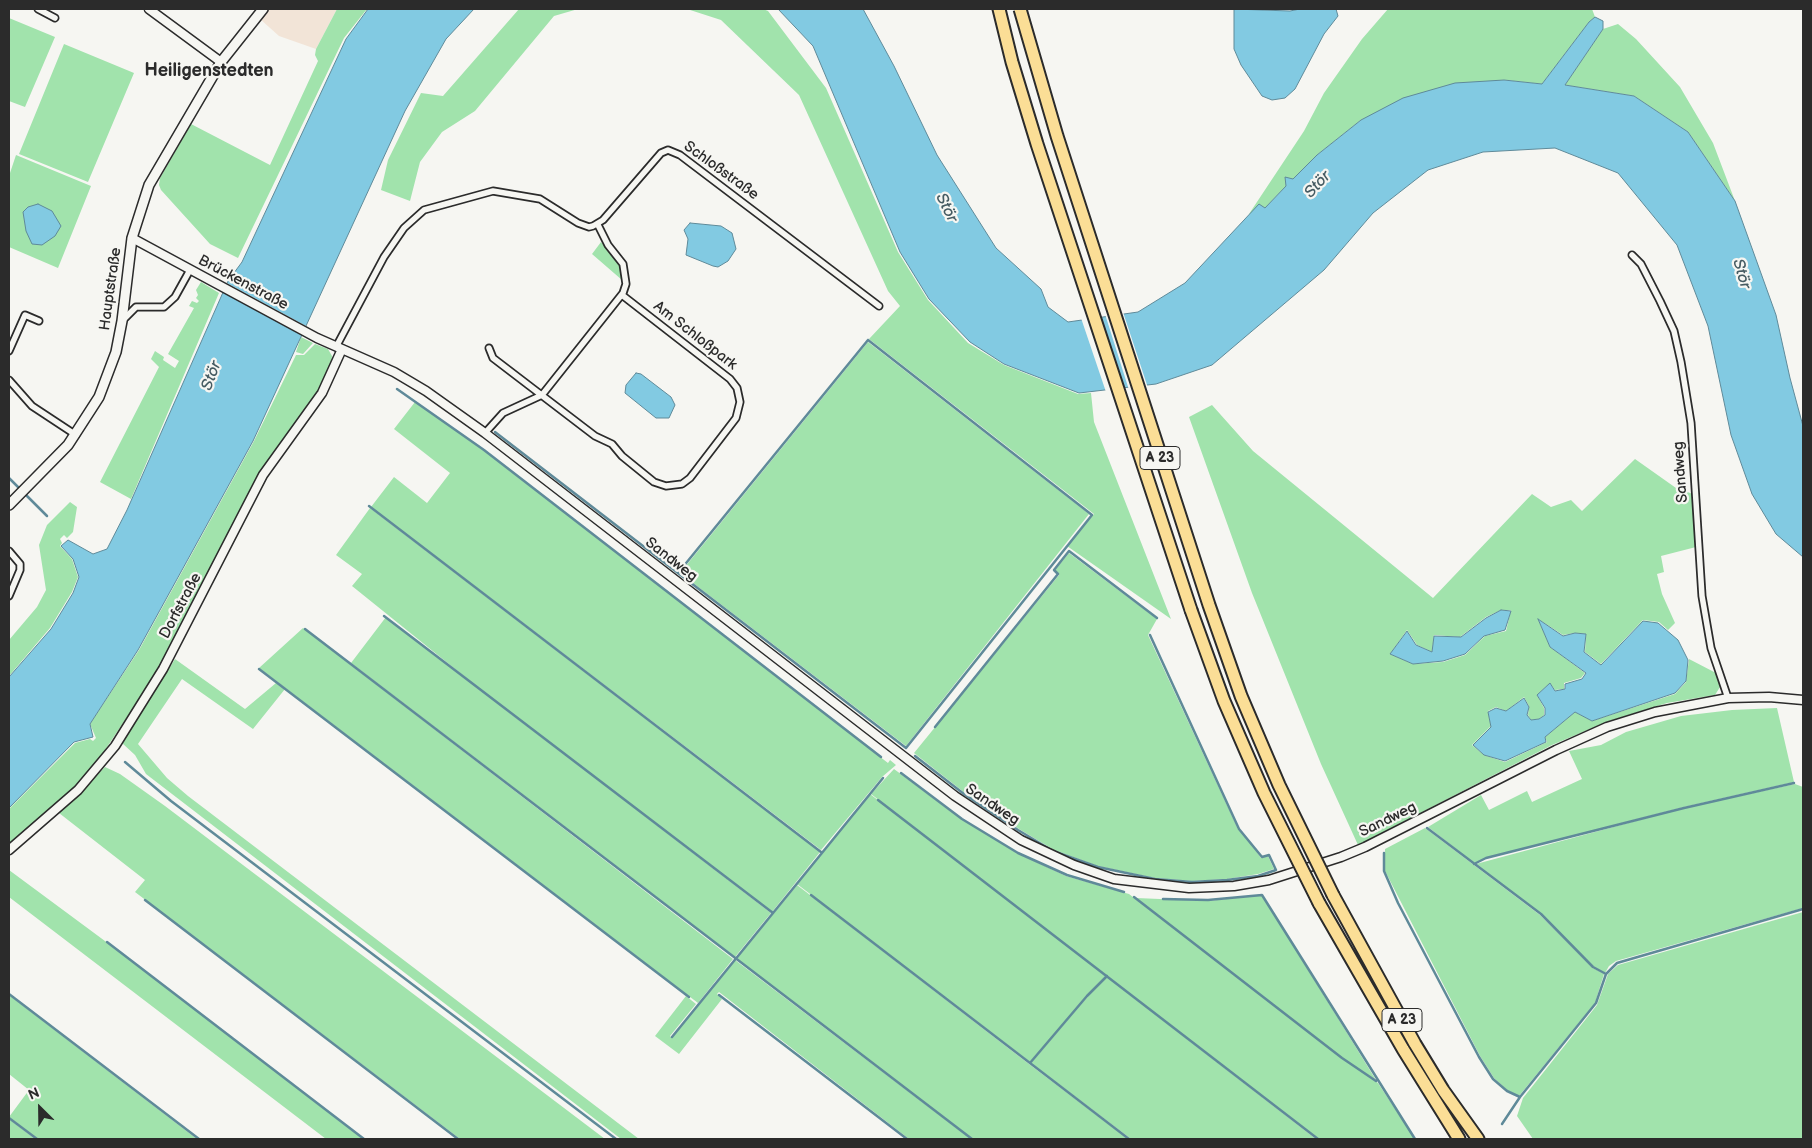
<!DOCTYPE html>
<html>
<head>
<meta charset="utf-8">
<style>
  body { margin:0 }
  #map { position:relative; width:1812px; height:1148px; overflow:hidden; background:#f6f6f2; font-family:"Balsamiq Sans",sans-serif }
  canvas { display:block }
  .frame { position:absolute; inset:0; border:10px solid #2b2b2b; pointer-events:none }
  .north { position:absolute; left:15px; top:1083px; width:50px; height:50px; -webkit-text-stroke:4px #f6f6f2; paint-order:stroke; rotate:337deg; font-size:14px; font-weight:700; line-height:20px; text-align:center; color:#2b2b2b }
  .north::after { content:''; display:block; margin:auto; width:18px; height:22px; background:#2b2b2b; clip-path:polygon(50% 0,100% 100%,50% 72%,0 100%) }
</style>
</head>
<body>
<div id="map">
<canvas width="1812" height="1148"></canvas>
<div class="frame"></div>
<div class="north">N</div>
</div>
<script>
const ctx = document.querySelector('canvas').getContext('2d');
ctx.lineJoin = 'round';
function paint(path, color) { ctx.fillStyle = color; ctx.fill(path, 'evenodd'); }
const toPath = rows => new Path2D(rows.map(r => 'M' + r).join(''));
function stroke(path, color, width, dash) { ctx.strokeStyle = color; ctx.lineWidth = width; ctx.lineCap = dash ? 'butt' : 'round'; ctx.setLineDash(dash || []); ctx.stroke(path); }
function drawText(font, color, halo, rows, align = 'center') {
  ctx.font = font + ' "Balsamiq Sans",sans-serif'; ctx.lineWidth = 4.5; ctx.setLineDash([]); ctx.textBaseline = 'middle'; ctx.strokeStyle = halo; ctx.fillStyle = color; for (const [text, x, y, turn = 0] of rows) {
    ctx.save(); ctx.translate(x, y); ctx.rotate((+turn || 0) * Math.PI / 180); ctx.textAlign = isNaN(turn) ? turn : align; if (halo) ctx.strokeText(text, 0, 0); ctx.fillText(text, 0, 0); ctx.restore();
  }
}
paint(toPath([
  [268,9,337,9,316,49,279,36,260,19]
]), '#f2e4d7');
paint(toPath([
  [337,9,367,9,344,38,238,258,210,244,161,190,159,185,160,178,191,124,270,165,318,61,315,55,316,49],
  [519,9,578,9,554,16,475,111,442,132,420,162,410,201,381,190,388,160,421,93,443,96],
  [687,9,763,9,768,11,826,88,898,252,928,300,968,343,1004,365,1078,394,1091,393,1094,422,1171,619,1067,546,1094,514,869,339,900,306,888,291,799,95,721,20],
  [1388,9,1592,9,1595,17,1589,22,1542,84,1504,80,1361,120,1317,155,1293,179,1287,181,1286,186,1265,208,1249,214,1304,131,1324,93,1362,39],
  [9,18,55,37,25,107,9,101],
  [1618,24,1636,39,1680,87,1713,143,1735,201,1688,132,1634,96,1565,85,1603,29],
  [64,44,134,73,88,182,19,154],
  [16,155,91,186,58,268,9,247,9,176],
  [601,242,620,264,623,274,622,280,592,254],
  [201,282,219,293,131,499,100,482,159,367,151,359,155,351,164,357,163,360,175,368,179,361,168,354,194,308,189,306,192,301,197,303,199,301,196,298,198,295,196,290],
  [301,337,313,343,303,354,296,352],
  [868,342,1089,514,906,746,680,573],
  [315,344,328,349,332,356,331,368,322,387,257,477,209,576,161,666,95,765,59,803,9,844,9,809,75,743,90,739,93,741,96,738,90,724,139,650,254,441,296,355,304,355],
  [415,402,483,450,888,763,890,760,896,765,882,777,821,850,371,507,394,477,427,503,450,473,394,429],
  [1212,405,1253,451,1433,598,1532,494,1551,507,1571,500,1582,511,1635,459,1676,488,1693,494,1696,547,1661,556,1664,572,1657,574,1662,594,1675,623,1668,630,1659,622,1643,620,1601,664,1585,652,1586,634,1575,633,1563,635,1538,619,1550,647,1585,673,1581,678,1564,683,1564,689,1555,690,1550,683,1537,695,1544,708,1544,715,1539,719,1531,720,1528,715,1529,706,1524,697,1506,711,1496,707,1488,711,1491,726,1472,745,1484,755,1505,762,1547,742,1545,737,1575,712,1592,721,1675,694,1686,682,1689,659,1716,673,1720,687,1715,695,1667,703,1609,721,1552,745,1358,845,1321,764,1252,593,1189,417],
  [1501,610,1511,610,1506,631,1485,636,1465,655,1443,662,1413,664,1390,654,1407,630,1417,645,1432,652,1434,635,1460,637,1486,617],
  [70,502,77,507,73,532,67,538,64,535,60,539,62,543,60,546,72,559,78,577,72,592,50,628,9,676,9,640,37,607,46,590,39,545,47,525],
  [370,508,820,852,772,912,511,714,352,586,362,574,336,555],
  [1069,553,1157,619,1148,635,1238,829,1249,841,1261,858,1268,856,1274,869,1258,874,1227,879,1192,881,1155,878,1098,866,1054,850,1019,829,965,793,914,753,1059,575,1055,570],
  [386,617,771,913,735,957,351,663],
  [303,628,733,959,698,1003,259,668],
  [175,659,245,709,276,683,285,689,253,729,182,679,138,744,167,778,188,796,639,1139,621,1139,146,774,135,755,122,743],
  [1777,708,1794,782,1684,807,1486,858,1474,863,1428,827,1481,795,1489,810,1527,791,1532,802,1582,779,1569,751,1601,745,1626,732,1681,716,1732,710],
  [105,767,120,774,165,806,605,1139,460,1139,135,892,145,880,59,813],
  [894,769,961,819,1017,853,1066,876,1129,894,1342,1058,1378,1083,1415,1139,1319,1139,871,794],
  [1795,784,1803,787,1803,908,1616,961,1609,966,1605,973,1594,967,1541,914,1476,864,1684,808],
  [870,794,1106,976,1030,1062,797,884],
  [1425,828,1540,915,1593,968,1604,974,1595,1003,1519,1096,1507,1090,1494,1078,1480,1056,1385,871,1385,849],
  [9,870,109,944,363,1139,326,1139,9,897],
  [797,885,1029,1064,1128,1139,973,1139,736,959],
  [1262,895,1376,1080,1342,1058,1136,898,1208,901],
  [1803,912,1803,1139,1533,1139,1517,1116,1523,1098,1597,1005,1608,974,1618,965],
  [735,960,971,1139,909,1139,719,992,717,994,722,999,679,1054,655,1036,686,996,696,1004,670,1036,672,1038],
  [1107,977,1316,1139,1131,1139,1031,1063,1087,997],
  [9,995,197,1139,38,1139,9,1117,29,1090,9,1074],
  [9,1119,35,1139,9,1139]
]), '#a1e3ac');
const water = toPath([
  [368,9,474,9,446,39,405,111,253,441,138,650,90,724,93,737,74,742,9,808,9,677,51,629,73,593,79,577,73,559,61,546,68,540,93,554,107,549,127,510,228,281,242,262,346,39,368,9],
  [778,9,863,9,894,66,937,155,996,248,1041,289,1048,307,1068,322,1138,312,1185,283,1259,204,1265,208,1286,186,1285,177,1293,179,1317,155,1361,120,1403,98,1455,83,1504,80,1542,84,1589,22,1595,17,1603,21,1603,29,1565,85,1634,96,1688,132,1735,201,1776,315,1790,378,1803,426,1803,557,1776,534,1752,494,1731,435,1708,326,1677,245,1618,173,1555,148,1483,152,1428,170,1373,213,1324,270,1212,365,1156,384,1079,393,1004,364,970,342,929,299,900,252,813,46,778,9],
  [1234,9,1290,11,1300,9,1336,9,1338,16,1324,34,1295,89,1285,98,1272,100,1262,96,1241,65,1234,49,1234,9],
  [38,204,52,211,61,226,55,236,42,245,32,244,26,231,23,212,28,207,38,204],
  [690,223,721,226,732,233,736,249,728,261,718,267,713,266,686,255,688,239,684,230,690,223],
  [636,373,641,374,671,397,675,405,669,418,656,418,625,393,626,385,636,373],
  [1501,610,1511,611,1505,630,1484,636,1465,654,1443,661,1413,664,1390,654,1407,631,1416,645,1432,652,1434,636,1461,637,1486,618,1501,610],
  [1538,619,1563,636,1575,633,1586,634,1584,652,1601,665,1643,621,1658,623,1678,640,1688,660,1686,681,1675,693,1592,721,1575,712,1545,737,1546,742,1505,761,1484,755,1473,745,1491,727,1488,712,1496,708,1506,711,1524,698,1529,707,1527,715,1531,720,1539,719,1545,715,1545,708,1537,695,1550,683,1555,691,1565,689,1565,684,1582,679,1586,673,1550,647,1538,619]
]);
paint(water, '#82cae2');
stroke(water, '#5f8a99', 1);
paint(toPath([
  [225,282,308,327,303,336,221,291],
  [1123,312,1148,388,1129,390,1105,314],
  [1100,315,1125,390,1106,392,1081,318]
]), '#f6f6f2');
stroke(toPath([
  [868,340,1092,515,906,748,678,573,868,340],
  [397,389,484,450,881,757],
  [495,432,678,573],
  [9,478,20,489],
  [24,493,47,516],
  [369,506,821,852],
  [384,616,773,913],
  [305,629,972,1139],
  [259,669,689,997],
  [935,727,1058,574,1054,570,1069,551,1157,618],
  [915,756,964,794,1018,830,1053,851,1098,867,1155,879,1192,882,1227,880,1258,876,1276,870,1269,855,1262,857,1239,829,1150,635],
  [125,762,171,801,616,1139],
  [901,773,962,819,1018,853,1067,875,1124,892],
  [878,800,1318,1139],
  [1427,828,1541,914,1593,967,1606,974],
  [1384,853,1384,871,1398,903,1479,1057,1493,1079,1507,1091,1520,1097],
  [1474,864,1486,858,1684,808,1794,783],
  [811,895,1129,1139],
  [1134,897,1342,1058,1376,1081],
  [1163,899,1208,900,1262,895,1415,1139],
  [145,900,458,1139],
  [107,942,364,1139],
  [9,994,199,1139],
  [719,995,907,1139],
  [672,1037,883,778],
  [1030,1063,1087,996,1107,976],
  [9,1118,37,1139],
  [1502,1124,1520,1097,1596,1003,1606,974,1617,963,1803,909]
]), '#5f8a99', 2.5);
const minor = toPath([
  [38,9,55,18],
  [1632,255,1641,264,1660,301,1674,331,1681,362,1691,423,1702,596,1711,648,1728,698],
  [122,321,136,307,164,307,175,297,190,270],
  [336,347,384,257,404,228,424,210,493,191,540,199,578,223,589,227,593,226,603,220,661,153,668,150,680,155,879,306],
  [489,348,493,358,595,436,612,444,622,456,654,482,666,486,682,484,690,478,736,418,740,402,737,388,730,379,622,295],
  [9,351,25,315,39,321],
  [9,380,32,406,76,435],
  [485,433,503,413,542,395,623,293,626,284,623,264,608,245,598,225],
  [9,551,20,564,20,570,9,596]
]);
const tertiary = toPath([
  [149,9,221,62],
  [132,238,317,338,394,372,426,391,485,433,955,796,1021,840,1074,865,1114,879,1189,888,1234,886,1269,880,1341,857,1365,847,1556,750,1607,727,1655,712,1728,698,1769,697,1803,700],
  [9,850,78,790,115,746,163,669,263,475,322,393,342,349]
]);
const secondary = toPath([
  [9,505,68,445,99,397,116,352,122,321,132,238,149,185,221,62,263,9]
]);
const motorway = toPath([
  [999,9,1012,62,1037,144,1191,610],
  [1333,895,1415,1044,1443,1090,1478,1139],
  [1319,903,1403,1049,1459,1139]
]);
stroke(minor, '#2b2b2b', 9);
stroke(tertiary, '#2b2b2b', 11);
stroke(secondary, '#2b2b2b', 12);
stroke(motorway, '#2b2b2b', 15);
stroke(minor, '#f6f6f2', 5.5);
stroke(tertiary, '#f6f6f2', 8);
stroke(secondary, '#f6f6f2', 9);
stroke(motorway, '#fbde96', 11);
const motorwayBridge = toPath([
  [1020,9,1057,136,1209,605,1241,696,1279,785,1333,895],
  [1191,610,1224,701,1264,793,1319,903]
]);
stroke(motorwayBridge, '#2b2b2b', 15, []);
stroke(motorwayBridge, '#fbde96', 11);
for (const [x, y, w] of [
  [1160,458,40],
  [1402,1020,40]
]) { const box = new Path2D(); box.roundRect(x - w / 2, y - 11.5, w, 23, 4); ctx.fillStyle = '#f6f6f2'; ctx.fill(box); stroke(box, '#2b2b2b', 1); }
drawText('bold 14px', '#2b2b2b', null, [
  ["A 23",1160,458],
  ["A 23",1402,1020]
]);
drawText('15px', '#2b2b2b', '#f6f6f2', [
  ["Schloßstraße",721,171,36],
  ["Brückenstraße",243,283,28],
  ["Hauptstraße",111,289,-82],
  ["Am Schloßpark",695,336,38],
  ["Sandweg",1681,472,-94],
  ["Sandweg",671,560,38],
  ["Dorfstraße",181,606,-62],
  ["Sandweg",992,805,34],
  ["Sandweg",1388,820,-26]
]);
drawText('italic 16px', '#455b62', '#f6f6f2', [
  ["Stör",1318,185,-47],
  ["Stör",946,208,64],
  ["Stör",1741,274,74],
  ["Stör",212,376,-70]
]);
drawText('bold 18px', '#2b2b2b', '#f6f6f2', [
  ["Heiligenstedten",209,71]
]);
</script>
</body>
</html>
